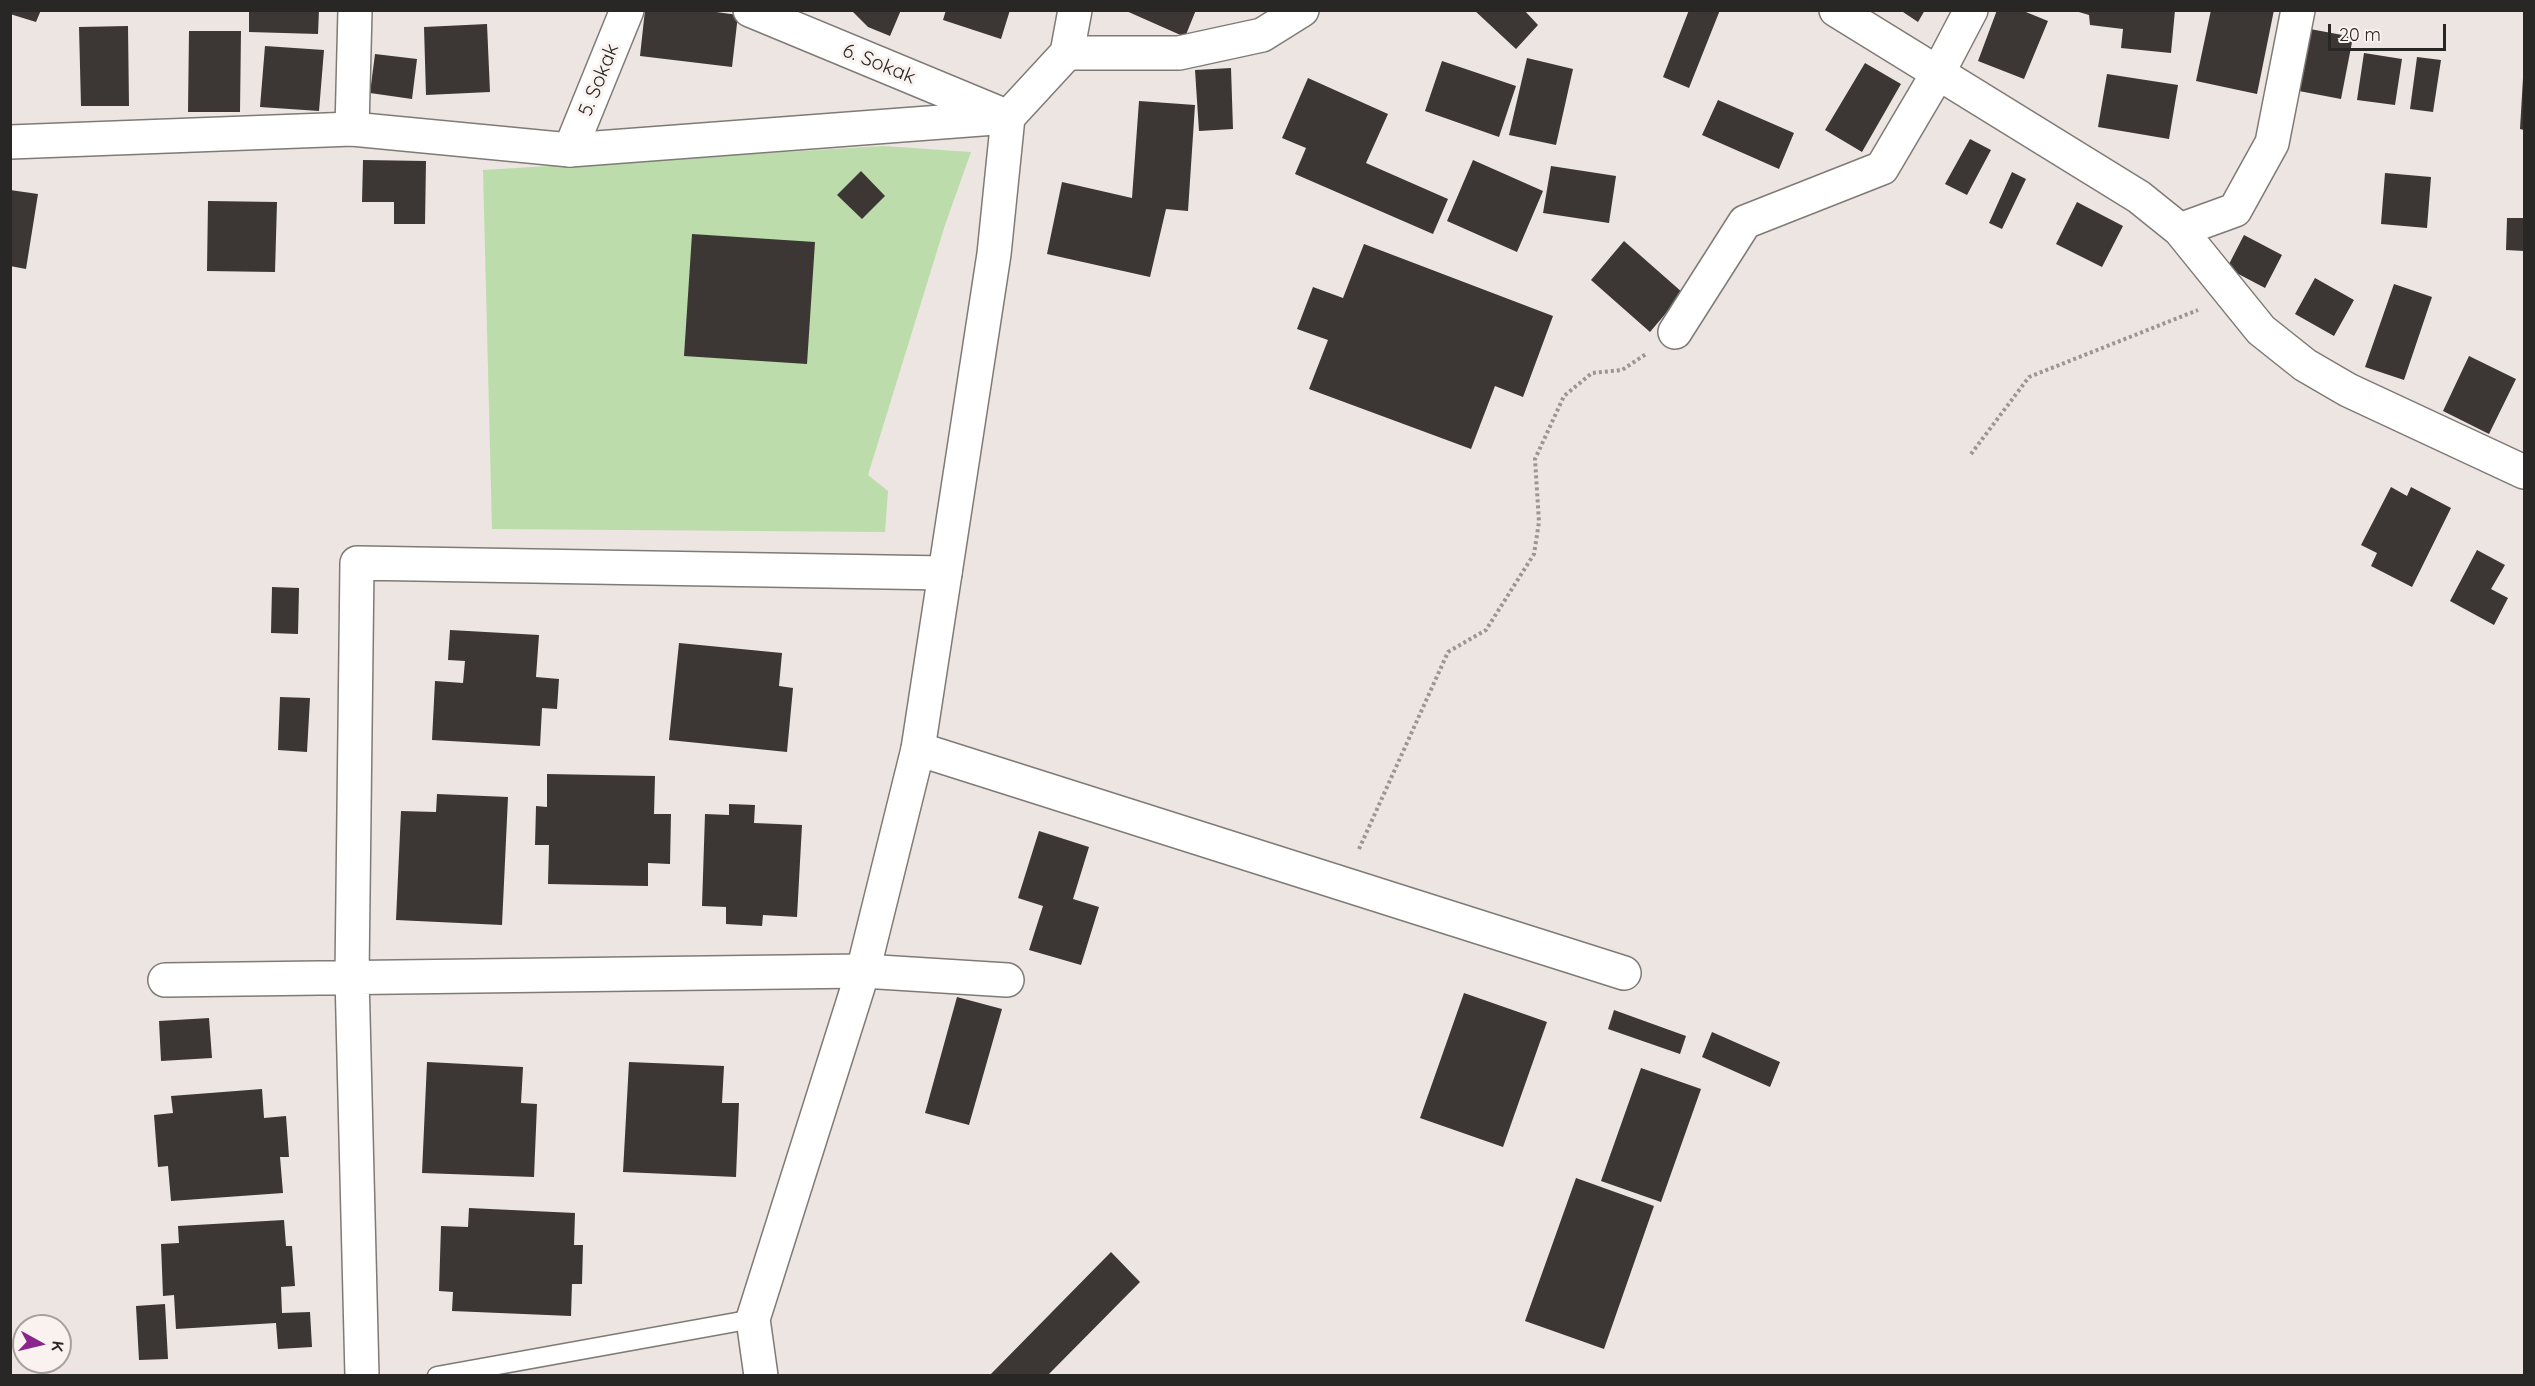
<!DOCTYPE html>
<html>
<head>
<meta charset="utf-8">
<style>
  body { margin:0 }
  #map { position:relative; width:2535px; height:1386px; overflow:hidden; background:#ece5e1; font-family:Quicksand,sans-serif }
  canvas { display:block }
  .frame { position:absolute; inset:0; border:12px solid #292725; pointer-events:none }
  .north { position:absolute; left:12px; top:1314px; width:60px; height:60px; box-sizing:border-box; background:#f9f2ee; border:2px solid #a6a19e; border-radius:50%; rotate:98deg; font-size:16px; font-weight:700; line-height:24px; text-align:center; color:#292725 }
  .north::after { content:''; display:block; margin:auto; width:21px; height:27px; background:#89258d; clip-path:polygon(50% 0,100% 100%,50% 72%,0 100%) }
  .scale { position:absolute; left:2328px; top:24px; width:118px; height:27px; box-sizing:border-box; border:3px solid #292725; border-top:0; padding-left:8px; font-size:18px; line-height:21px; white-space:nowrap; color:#292725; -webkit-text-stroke:4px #f9f2ee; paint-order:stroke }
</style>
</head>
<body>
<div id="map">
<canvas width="2535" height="1386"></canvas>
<div class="frame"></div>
<div class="north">K</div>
<div class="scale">20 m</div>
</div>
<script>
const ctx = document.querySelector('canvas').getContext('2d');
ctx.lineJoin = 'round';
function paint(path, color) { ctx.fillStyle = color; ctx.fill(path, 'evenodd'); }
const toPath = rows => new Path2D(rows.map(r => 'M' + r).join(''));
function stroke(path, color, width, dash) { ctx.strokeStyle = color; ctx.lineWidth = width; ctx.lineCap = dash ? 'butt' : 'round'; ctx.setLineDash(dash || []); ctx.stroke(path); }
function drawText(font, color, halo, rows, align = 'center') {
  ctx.font = font + ' Quicksand,sans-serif'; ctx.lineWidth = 6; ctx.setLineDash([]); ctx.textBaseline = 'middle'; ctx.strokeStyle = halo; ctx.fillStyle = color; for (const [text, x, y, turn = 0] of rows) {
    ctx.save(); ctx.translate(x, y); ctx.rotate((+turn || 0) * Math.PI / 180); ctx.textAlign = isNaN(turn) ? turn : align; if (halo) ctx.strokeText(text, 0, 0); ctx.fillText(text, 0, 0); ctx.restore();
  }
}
paint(toPath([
  [884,146,971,152,945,225,868,475,888,491,885,532,492,529,483,170]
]), '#bddcac');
paint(toPath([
  [10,10,41,10,36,22,10,14],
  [249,10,319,10,318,34,249,32],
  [645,10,702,10,738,15,732,67,640,56],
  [851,10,901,10,890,36,868,27],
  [946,10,1010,10,1001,39,943,20],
  [1124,10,1196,10,1185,37],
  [1474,10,1524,10,1538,25,1516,49],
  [1689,10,1720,10,1689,88,1663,77],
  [1900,10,1925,10,1918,22],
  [1997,10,2021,10,2048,21,2024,79,1978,61],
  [2072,10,2175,10,2171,53,2121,48,2123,29,2090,25,2089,15],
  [2211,10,2274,10,2257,94,2196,81],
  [487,24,490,92,426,95,424,27],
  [128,26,129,106,81,106,79,27],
  [2310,29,2353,37,2341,99,2299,91],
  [189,31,241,31,240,112,188,112],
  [265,46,324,50,319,111,260,107],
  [2364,53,2402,59,2395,105,2357,100],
  [375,54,417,59,412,99,370,93],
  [2417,57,2441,60,2433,112,2410,109],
  [1527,58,1573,69,1556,145,1509,135],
  [1442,61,1516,86,1499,137,1425,111],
  [1865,63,1901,84,1862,152,1825,130],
  [1231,68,1233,129,1199,131,1195,70],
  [2107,74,2178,85,2169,139,2098,127],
  [1308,78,1388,114,1366,163,1448,199,1433,234,1295,174,1306,148,1282,138],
  [2523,78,2524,78,2524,130,2520,129],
  [1718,100,1794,133,1779,169,1702,135],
  [1139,101,1195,105,1188,211,1166,209,1150,277,1047,254,1062,182,1132,198],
  [1970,139,1991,150,1967,195,1945,184],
  [363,160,426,161,425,224,394,224,394,202,362,202],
  [1473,160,1543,191,1517,252,1447,221],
  [1551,166,1616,176,1609,223,1543,213],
  [861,171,885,196,862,219,837,195],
  [2012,172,2026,179,2002,229,1989,223],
  [2385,173,2431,177,2427,228,2381,224],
  [10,190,38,194,26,269,10,266],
  [208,201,277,202,275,272,207,271],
  [2077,202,2123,226,2102,267,2056,244],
  [2507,218,2524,218,2524,251,2506,250],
  [692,234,815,242,807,364,684,356],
  [2244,235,2282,255,2265,288,2227,268],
  [1624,241,1683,293,1650,332,1591,280],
  [1364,244,1553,316,1523,397,1495,386,1471,449,1309,389,1328,340,1297,329,1313,287,1343,298],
  [2315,278,2354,300,2334,336,2295,314],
  [2394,284,2432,297,2404,380,2365,367],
  [2469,356,2516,379,2489,434,2443,411],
  [2391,487,2407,496,2411,487,2451,508,2412,587,2371,566,2377,553,2361,545],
  [2477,550,2505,565,2491,589,2508,598,2494,625,2450,601],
  [272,587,299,588,298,634,271,633],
  [450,630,539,635,536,677,559,679,557,709,542,708,540,746,432,740,435,681,463,683,465,661,448,660],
  [679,643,782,653,779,686,793,688,787,752,669,740],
  [280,697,310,698,307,752,278,750],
  [547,774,655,776,654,814,671,814,670,864,648,863,648,886,548,884,549,845,535,845,536,806,547,807],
  [437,794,508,797,502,925,396,920,401,811,436,812],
  [729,804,755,805,754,823,802,825,797,917,763,915,762,926,726,924,726,907,702,906,705,814,729,815],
  [1039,831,1089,847,1073,899,1099,907,1081,965,1029,950,1043,906,1018,898],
  [1464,993,1547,1022,1503,1147,1420,1118],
  [957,997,1002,1009,969,1125,925,1113],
  [1614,1010,1686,1036,1680,1054,1608,1029],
  [209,1018,212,1058,161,1061,159,1021],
  [1712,1032,1780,1062,1770,1087,1702,1057],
  [427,1062,523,1067,521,1103,537,1104,534,1177,422,1173],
  [629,1062,724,1066,722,1103,739,1103,736,1177,623,1172],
  [1641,1068,1701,1089,1661,1202,1601,1181],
  [262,1089,264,1118,286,1116,289,1157,280,1157,283,1193,171,1201,168,1166,158,1167,154,1115,173,1113,171,1096],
  [1576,1178,1654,1206,1604,1349,1525,1321],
  [469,1208,575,1213,574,1245,583,1245,582,1284,572,1284,571,1316,452,1311,453,1292,439,1291,441,1226,468,1227],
  [284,1220,286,1246,292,1246,295,1286,281,1287,282,1313,310,1312,312,1347,278,1349,276,1323,176,1329,174,1295,163,1296,161,1244,179,1243,178,1226],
  [1111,1252,1140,1282,1047,1376,989,1376],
  [165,1304,168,1359,139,1360,136,1306]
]), '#3c3734');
const lane = toPath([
  [437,1376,753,1319]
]);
const street = toPath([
  [750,10,1008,117],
  [1836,10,2139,197,2180,230,2261,330,2305,365,2348,390,2524,472],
  [1067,53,1179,53,1262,35,1302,10],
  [352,129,355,10],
  [570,150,627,10],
  [2180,230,2235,210,2272,143,2298,10],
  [1675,332,1745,222,1882,168,1938,73,1971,10],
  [918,749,1624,973],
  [165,980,863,971,1007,980],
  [362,1376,352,976,357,563,945,573]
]);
const secondary = toPath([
  [10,142,352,129,570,150,1008,117],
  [761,1376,753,1319,863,971,918,749,994,254,1008,117,1067,53,1075,10]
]);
stroke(lane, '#7f7a76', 21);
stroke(street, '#7f7a76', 36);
stroke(secondary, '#7f7a76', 36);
stroke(toPath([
  [1971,454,2029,377,2198,310],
  [1359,849,1448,652,1486,630,1534,554,1539,522,1535,459,1564,396,1592,373,1622,370,1646,354]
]), '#9b9693', 4, [3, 3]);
stroke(lane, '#fff', 18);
stroke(street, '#fff', 33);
stroke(secondary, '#fff', 33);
drawText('20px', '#292725', '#f9f2ee', [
  ["6. Sokak",879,64,22],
  ["5. Sokak",599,80,-68]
]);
</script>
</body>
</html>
